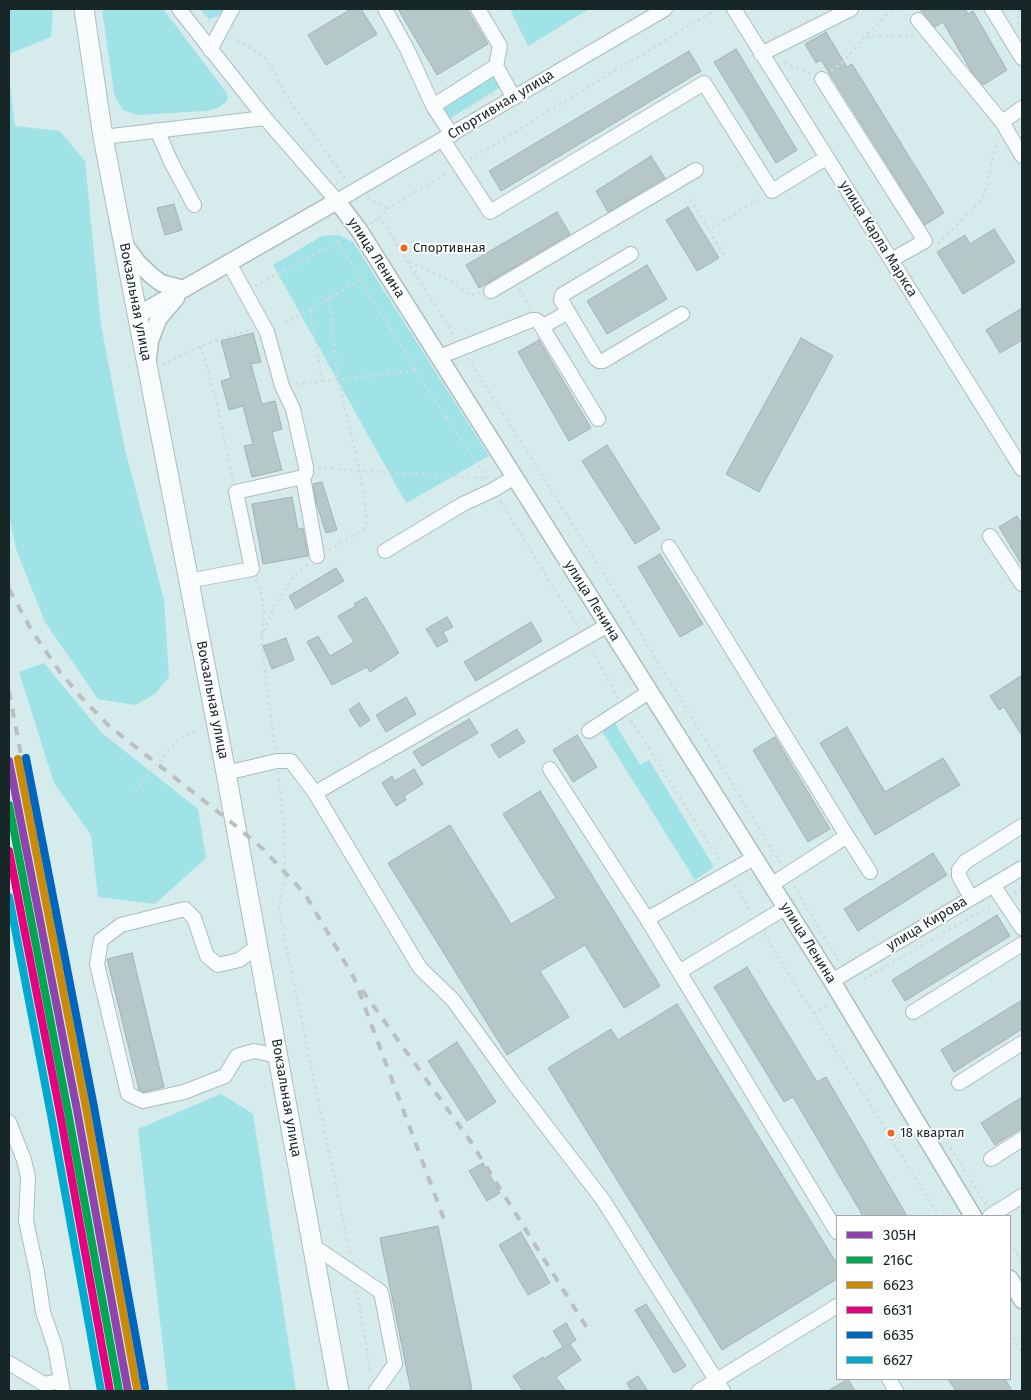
<!DOCTYPE html>
<html>
<head>
<meta charset="utf-8">
<style>
  body { margin:0 }
  #map { position:relative; width:1031px; height:1400px; overflow:hidden; background:#d5ebec; font-family:"Fira Sans",sans-serif }
  canvas { display:block }
  .frame { position:absolute; inset:0; border:10px solid #172627; pointer-events:none }
  .legend { position:absolute; left:836px; top:1215px; width:175px; height:165px; box-sizing:border-box; background:#fff; border:1px solid #a2a8a9; margin:0; padding:6px 9px; list-style:none; font-size:15px; color:#172627 }
  .legend li { display:flex; align-items:center; gap:10px; height:25px }
  .legend b { width:25px; border:1px solid #a2a8a9 }
</style>
</head>
<body>
<div id="map">
<canvas width="1031" height="1400"></canvas>
<div class="frame"></div>
<ul class="legend">
<li><b style="height:6px;background:#8e44ad"></b>305Н</li>
<li><b style="height:6px;background:#00a651"></b>216С</li>
<li><b style="height:6px;background:#ca8c08"></b>6623</li>
<li><b style="height:6px;background:#e5007d"></b>6631</li>
<li><b style="height:6px;background:#0065bd"></b>6635</li>
<li><b style="height:6px;background:#00a9ce"></b>6627</li>
</ul>
</div>
<script>
const ctx = document.querySelector('canvas').getContext('2d');
ctx.lineJoin = 'round';
function paint(path, color) { ctx.fillStyle = color; ctx.fill(path, 'evenodd'); }
const toPath = rows => new Path2D(rows.map(r => 'M' + r).join(''));
function stroke(path, color, width, dash) { ctx.strokeStyle = color; ctx.lineWidth = width; ctx.lineCap = dash ? 'butt' : 'round'; ctx.setLineDash(dash || []); ctx.stroke(path); }
function drawText(font, color, halo, rows, align = 'center') {
  ctx.font = font + ' "Fira Sans",sans-serif'; ctx.lineWidth = 4; ctx.setLineDash([]); ctx.textBaseline = 'middle'; ctx.strokeStyle = halo; ctx.fillStyle = color; for (const [text, x, y, turn = 0] of rows) {
    ctx.save(); ctx.translate(x, y); ctx.rotate((+turn || 0) * Math.PI / 180); ctx.textAlign = isNaN(turn) ? turn : align; if (halo) ctx.strokeText(text, 0, 0); ctx.fillText(text, 0, 0); ctx.restore();
  }
}
paint(toPath([
  [9,9,53,9,51,37,9,54],
  [102,9,163,9,226,92,228,97,226,102,218,108,205,111,137,115,123,110,117,101,114,93],
  [200,9,226,9,221,15,209,19],
  [510,9,589,9,528,46],
  [489,76,495,76,502,86,446,121,440,112,442,105],
  [9,78,15,126,60,131,85,161,101,325,124,445,164,600,169,677,155,694,135,705,98,699,45,622,16,549,9,514],
  [339,235,353,242,489,456,406,503,273,265,322,236],
  [44,663,102,733,198,809,206,858,155,904,98,897,91,835,54,783,19,672],
  [613,720,640,765,649,760,714,867,695,880,600,728],
  [221,1094,253,1114,296,1391,168,1391,138,1129]
]), '#9fe3e6');
const building = toPath([
  [351,9,361,9,377,34,326,65,308,35,351,9],
  [398,9,467,9,488,44,437,75,398,9],
  [919,9,965,9,968,14,973,11,1007,70,983,85,971,71,943,22,935,27,919,9],
  [826,32,847,67,852,64,944,213,925,225,821,60,816,63,805,44,826,32],
  [736,49,797,150,776,163,714,62,736,49],
  [689,51,701,71,501,191,489,171,689,51],
  [651,156,665,178,608,212,596,191,651,156],
  [174,204,182,230,165,235,157,208,174,204],
  [688,207,719,258,697,271,666,220,688,207],
  [557,212,570,234,479,288,466,265,557,212],
  [994,229,1015,262,963,294,937,252,965,235,970,244,994,229],
  [647,265,667,299,607,334,587,301,647,265],
  [1022,308,1022,340,1000,353,986,330,1022,308],
  [253,333,261,362,251,364,262,404,275,401,282,429,272,432,282,470,252,477,244,446,253,444,243,406,229,410,221,381,231,378,221,341,253,333],
  [801,338,833,356,759,492,726,474,801,338],
  [539,340,591,428,569,441,518,352,539,340],
  [607,445,660,529,635,544,582,461,607,445],
  [322,482,337,530,326,533,316,502,313,484,322,482],
  [292,497,298,529,303,528,308,556,263,564,252,504,292,497],
  [1017,516,1022,524,1022,565,999,527,1017,516],
  [660,554,703,624,680,637,638,567,660,554],
  [336,568,344,581,296,609,289,596,336,568],
  [366,597,399,653,370,672,367,667,332,685,307,642,318,636,330,656,354,642,338,616,356,606,354,604,366,597],
  [447,617,453,627,443,632,448,641,437,647,426,629,447,617],
  [531,622,542,641,476,681,464,662,531,622],
  [286,638,294,660,272,669,263,646,286,638],
  [1022,675,1022,736,1004,707,999,710,990,696,1022,675],
  [406,697,416,714,386,732,376,715,406,697],
  [359,703,370,720,360,727,349,710,359,703],
  [469,719,478,733,422,766,413,752,469,719],
  [847,727,885,792,943,758,960,785,875,835,820,743,847,727],
  [517,729,525,742,499,758,491,745,517,729],
  [577,735,597,767,573,782,553,750,577,735],
  [775,737,830,829,808,842,753,750,775,737],
  [414,769,423,784,404,796,406,800,396,806,382,783,392,776,395,781,414,769],
  [540,791,660,986,624,1008,585,945,540,971,569,1017,507,1055,388,863,450,825,511,924,556,898,503,814,540,791],
  [933,853,947,875,858,931,844,909,933,853],
  [997,915,1010,936,905,1001,892,980,997,915],
  [132,953,164,1087,144,1092,139,1090,107,959,132,953],
  [747,967,817,1082,826,1077,907,1216,863,1216,793,1097,784,1102,714,987,747,967],
  [1022,1000,1022,1029,954,1072,941,1050,1022,1000],
  [677,1004,837,1264,837,1279,722,1350,548,1068,611,1029,618,1040,677,1004],
  [457,1042,496,1102,467,1121,428,1061,457,1042],
  [1022,1097,1022,1128,995,1145,981,1123,1022,1097],
  [483,1163,500,1193,487,1201,469,1171,483,1163],
  [438,1226,472,1389,461,1391,411,1391,380,1238,438,1226],
  [521,1232,550,1283,528,1295,499,1245,521,1232],
  [646,1304,686,1366,674,1373,635,1310,646,1304],
  [566,1323,576,1340,570,1344,581,1360,556,1377,566,1391,523,1391,513,1376,543,1357,544,1359,563,1347,553,1331,566,1323],
  [638,1376,648,1391,631,1391,627,1383,638,1376],
  [848,1379,855,1391,828,1391,848,1379],
  [948,1379,1005,1379,1012,1391,956,1391,948,1379]
]);
paint(building, '#b6c7c8');
stroke(building, '#a2b3b4', 1);
const minor = toPath([
  [179,9,265,118,337,201,665,9],
  [385,9,407,49,433,106,452,135],
  [478,9,500,46,496,66],
  [734,9,1022,469],
  [992,9,1022,58],
  [918,20,1002,122,1022,108],
  [210,50,232,9],
  [761,54,851,9],
  [822,79,925,241,891,260],
  [433,106,496,66,514,98],
  [1002,122,1022,156],
  [157,130,171,162,194,205],
  [103,137,265,118],
  [443,140,490,212,704,83,772,191,826,158],
  [491,291,696,170],
  [568,312,561,300,562,295,631,254],
  [542,327,568,312,596,359,599,361,603,361,682,314],
  [439,357,532,320,536,320,539,322,598,419],
  [303,477,317,556],
  [990,536,1022,584],
  [669,547,847,836],
  [385,551,463,504,493,490,515,477],
  [188,581,252,569,236,492,303,477,306,473,306,467,293,409,282,386,267,332,229,263],
  [589,731,649,692],
  [550,769,647,919,837,1232],
  [226,773,277,761,291,761,315,793,420,968,453,1000,514,1084,603,1200,723,1391],
  [315,793,608,625],
  [771,885,847,836,870,872],
  [993,885,1022,928],
  [971,898,959,876,959,870,965,862,1022,826],
  [647,919,754,858],
  [258,946,239,960,218,965,207,956,194,918,185,909,121,925,101,940,97,964,128,1094,143,1101,184,1092,225,1076,237,1056,254,1051,278,1056],
  [679,972,785,908],
  [832,981,1022,868],
  [913,1012,1022,944],
  [959,1083,1022,1043],
  [9,1122,24,1160,28,1177,26,1221,37,1272,43,1312,55,1347,63,1391],
  [991,1159,1022,1139],
  [990,1216,1022,1196],
  [312,1245,381,1292,395,1364,376,1391],
  [9,1363,44,1384,61,1381],
  [889,1379,896,1391],
  [699,1391,837,1306]
]);
const major = toPath([
  [124,244,138,263,152,276,161,283,184,289],
  [138,315,337,201,359,230,832,981,973,1216],
  [148,358,150,341,154,330,159,318,176,298],
  [1010,1279,1022,1300]
]);
const highway = toPath([
  [84,9,103,137,226,773,339,1391]
]);
stroke(minor, '#acbdbd', 16);
stroke(major, '#acbdbd', 19);
stroke(highway, '#acbdbd', 21);
stroke(toPath([
  [200,9,210,22],
  [1018,25,1019,9],
  [231,37,257,52,267,60,293,106,346,180],
  [866,37,905,35,915,37],
  [784,63,811,74],
  [831,71,845,60,864,37,893,9],
  [468,108,495,91],
  [470,159,717,9],
  [367,198,387,209,380,217,455,337],
  [690,199,709,230],
  [387,209,448,172],
  [370,224,380,217],
  [338,242,348,236],
  [938,244,983,199,997,140],
  [724,255,709,230,762,197],
  [409,262,448,279,470,295,480,293],
  [255,286,338,242,416,371,487,479],
  [519,289,530,307],
  [310,309,322,381],
  [285,323,361,280],
  [201,346,217,403,233,481],
  [468,358,609,582,781,864],
  [162,365,201,346,249,330,248,327],
  [296,384,416,371],
  [318,468,486,478],
  [500,501,579,628],
  [329,550,359,532,364,528,367,522,360,471,338,379,329,298],
  [256,580,262,596,264,615,261,640,275,749],
  [262,637,274,607,294,576,308,564],
  [592,650,618,698],
  [631,720,721,863],
  [278,772,284,827,285,871,279,910,350,1254],
  [135,792,147,776,179,739,196,730],
  [735,885,752,914],
  [794,886,840,963],
  [1014,893,1022,888],
  [764,934,939,1216],
  [864,979,992,905],
  [814,1014,830,1004],
  [940,1131,986,1204],
  [1010,1242,1022,1262],
  [357,1291,371,1375],
  [1010,1332,1022,1352]
]), '#d3dadb', 2.5, [2.5, 4]);
stroke(minor, '#f9fcfc', 14);
stroke(major, '#f9fcfc', 16);
stroke(highway, '#f9fcfc', 19);
stroke(toPath([
  [9,589,32,631,60,672,81,697,109,726,236,826,263,849,305,894,354,978,445,1222],
  [9,691,40,856],
  [362,990,471,1142,587,1328]
]), '#babfbf', 4, [9, 9]);
stroke(toPath([
  [9,761,77,1110,128,1391]
]), '#8e44ad', 8);
stroke(toPath([
  [9,805,68,1112,119,1391]
]), '#00a651', 8);
stroke(toPath([
  [18,759,86,1108,137,1389]
]), '#ca8c08', 8);
stroke(toPath([
  [9,851,60,1113,110,1391]
]), '#e5007d', 8);
stroke(toPath([
  [26,758,94,1107,145,1388]
]), '#0065bd', 8);
stroke(toPath([
  [9,897,51,1115,101,1391]
]), '#00a9ce', 8);
for (const [x, y, r, color] of [
  [404,248,4.5,"#f26522"],
  [891,1133,4.5,"#f26522"]
]) { const dot = new Path2D(); dot.arc(x, y, r, 0, 2 * Math.PI); ctx.fillStyle = color; ctx.fill(dot); stroke(dot, '#fff', 2); }
drawText('13px', '#172627', '#fff', [
  ["Спортивная",413,248],
  ["18 квартал",900,1133]
], 'left');
drawText('14px', '#172627', '#fff', [
  ["Спортивная улица",501,105,-31],
  ["улица Карла Маркса",878,239,58],
  ["улица Ленина",376,258,57],
  ["Вокзальная улица",135,302,79],
  ["улица Ленина",592,601,58],
  ["Вокзальная улица",212,700,79],
  ["улица Кирова",927,924,-31],
  ["улица Ленина",808,943,58],
  ["Вокзальная улица",286,1098,80]
]);
</script>
</body>
</html>
